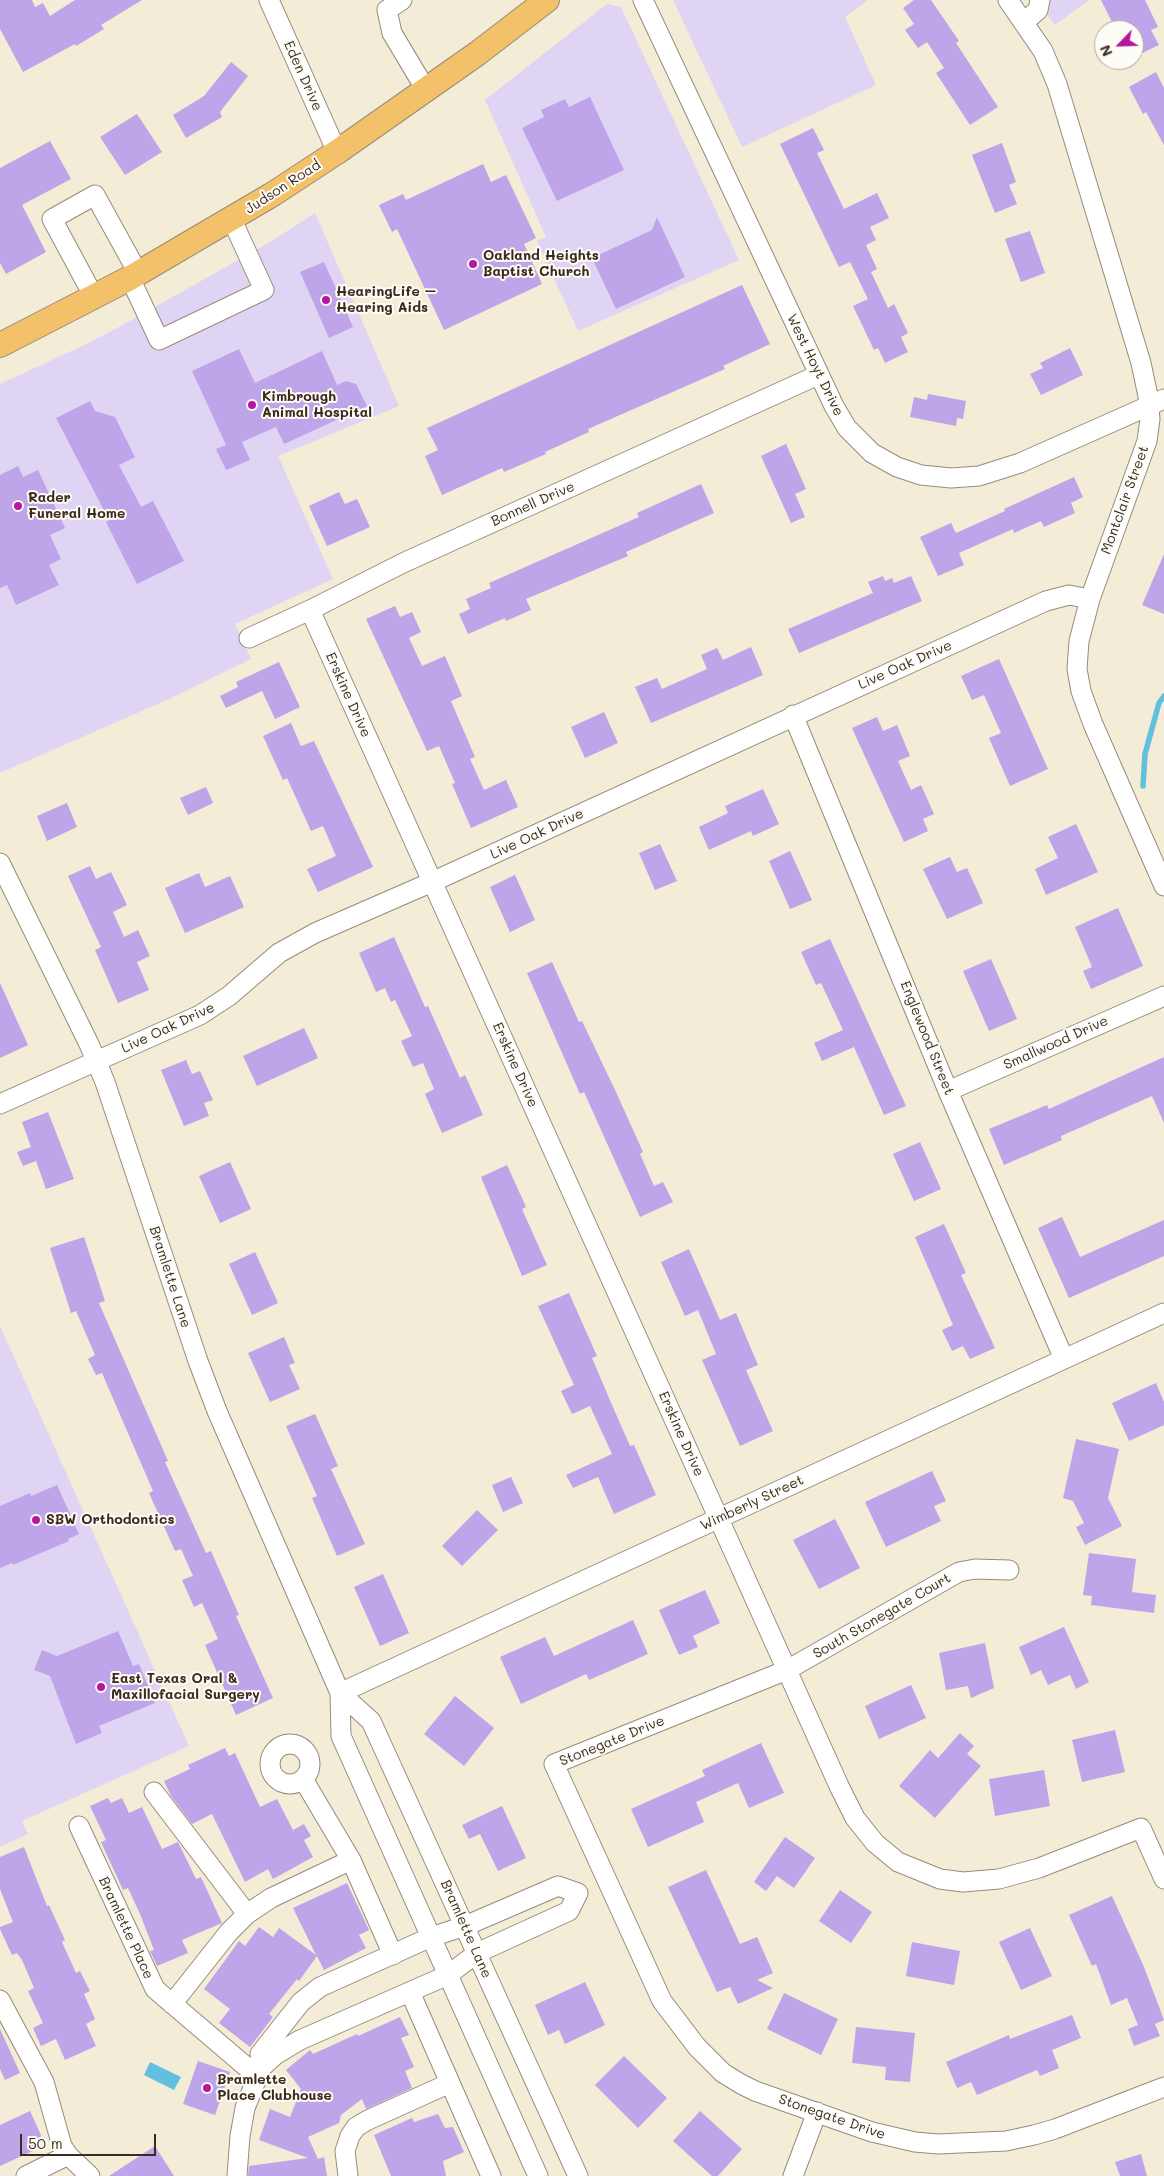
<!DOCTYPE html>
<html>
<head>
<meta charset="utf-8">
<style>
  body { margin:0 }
  #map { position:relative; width:1164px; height:2176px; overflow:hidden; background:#f3ecd7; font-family:Mali,sans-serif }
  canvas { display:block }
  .north { position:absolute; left:1094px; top:20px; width:50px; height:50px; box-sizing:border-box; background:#fdfcf7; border:1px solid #afa8a0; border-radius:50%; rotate:246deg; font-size:14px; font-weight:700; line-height:20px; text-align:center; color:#3b2a1e }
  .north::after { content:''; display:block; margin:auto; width:18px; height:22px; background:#b5179e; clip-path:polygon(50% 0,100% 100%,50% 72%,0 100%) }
  .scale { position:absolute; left:20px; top:2134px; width:136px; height:22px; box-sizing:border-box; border:2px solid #3b2a1e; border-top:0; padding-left:6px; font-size:15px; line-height:18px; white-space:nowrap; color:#3b2a1e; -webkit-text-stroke:4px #fdfcf7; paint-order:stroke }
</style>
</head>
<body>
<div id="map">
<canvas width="1164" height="2176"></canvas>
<div class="north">N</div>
<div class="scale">50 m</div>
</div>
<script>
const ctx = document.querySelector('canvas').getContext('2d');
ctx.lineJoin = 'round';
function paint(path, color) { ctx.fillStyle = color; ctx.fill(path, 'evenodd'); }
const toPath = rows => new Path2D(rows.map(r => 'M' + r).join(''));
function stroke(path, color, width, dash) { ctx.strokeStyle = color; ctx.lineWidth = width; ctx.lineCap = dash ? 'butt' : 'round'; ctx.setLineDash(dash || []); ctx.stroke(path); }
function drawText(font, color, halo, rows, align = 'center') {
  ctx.font = font + ' Mali,sans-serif'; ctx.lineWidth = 4; ctx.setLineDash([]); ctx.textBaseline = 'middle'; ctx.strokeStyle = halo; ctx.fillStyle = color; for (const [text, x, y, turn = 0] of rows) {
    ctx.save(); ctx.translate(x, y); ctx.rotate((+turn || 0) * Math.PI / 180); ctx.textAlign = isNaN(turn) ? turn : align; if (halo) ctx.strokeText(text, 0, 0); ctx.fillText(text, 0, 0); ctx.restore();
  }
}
paint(toPath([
  [673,0,868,0,845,17,876,85,742,147],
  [1036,0,1089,0,1055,25],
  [607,4,621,7,739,260,578,331,537,241,546,237,485,100],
  [315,213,399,406,278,456,333,579,235,624,251,659,167,700,0,773,0,384,78,348,121,326,270,242],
  [0,1326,189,1746,22,1821,28,1834,0,1847]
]), '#e0d4f4');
paint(toPath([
  [150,2062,181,2077,174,2090,144,2075]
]), '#62bfe0');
stroke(toPath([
  [1143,786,1145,754,1159,703,1164,696]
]), '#62bfe0', 5.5);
paint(toPath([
  [0,0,32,0,35,7,43,3,50,16,75,0,142,0,101,25,104,29,76,46,75,44,23,72,0,29],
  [914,0,931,0,959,41,956,43,998,107,970,125,936,73,944,68,927,42,918,48,905,30,914,24,903,8],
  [1101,0,1145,0,1158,27,1151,30,1159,45,1134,57,1134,30,1116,30],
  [231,62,248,76,220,112,222,117,186,138,173,115,204,96],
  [1156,72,1164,88,1164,145,1146,112,1143,114,1129,87],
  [590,97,624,170,557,201,522,128,544,117,541,110,565,99,569,107],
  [137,114,162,152,125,175,100,137],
  [813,128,824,150,817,153,844,209,877,193,889,218,870,227,876,240,866,245,877,269,871,272,888,308,894,304,908,333,901,337,908,352,885,363,878,348,874,350,853,306,868,299,850,262,839,267,780,144],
  [50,141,71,179,22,205,46,252,6,274,0,263,0,168],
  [1002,143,1016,182,1009,185,1017,204,995,213,972,155],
  [483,164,491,182,506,175,536,238,524,244,542,284,444,330,397,229,392,232,379,205,403,194,406,200],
  [657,217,685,277,616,309,592,258,652,230],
  [1030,231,1045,273,1021,282,1005,239],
  [324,262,353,327,329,338,300,272],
  [742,285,770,344,723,366,725,369,588,429,589,432,545,452,546,454,504,472,502,468,442,495,425,456,438,450,427,428],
  [1070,348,1083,375,1041,395,1030,374,1043,368,1040,363],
  [239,349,255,383,322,351,337,385,346,381,356,384,367,406,284,444,276,427,242,442,250,460,226,470,216,449,226,445,192,371],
  [928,394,966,401,963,419,957,418,956,426,910,417,914,397,927,400],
  [90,401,95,411,115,417,135,457,119,465,141,507,153,501,184,561,137,584,106,522,109,520,56,418],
  [786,444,806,489,795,494,805,517,791,523,761,456],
  [18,466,23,477,38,470,65,528,50,535,61,559,49,565,59,585,16,605,7,585,0,588,0,475],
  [1074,477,1083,497,1071,503,1075,513,1044,527,1041,521,1014,533,1013,529,959,553,964,565,938,576,920,537,951,523,956,533,1005,511,1004,509],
  [701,484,714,513,626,552,628,556,526,599,531,610,506,621,505,618,468,634,459,614,470,609,466,599,491,588,489,583,639,517,637,513],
  [339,492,345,504,357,499,370,527,327,546,309,506],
  [1164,554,1164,614,1142,605],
  [883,576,885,581,892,578,894,583,911,576,922,601,799,653,788,629,873,593,868,582],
  [395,606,400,617,412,612,421,632,409,638,422,666,445,656,462,696,451,701,475,757,470,759,484,790,506,780,518,807,471,828,452,784,455,783,439,746,427,751,366,619],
  [751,647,763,675,651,723,635,687,657,678,662,689,707,669,701,655,717,648,723,660],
  [999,659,1048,769,1010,786,989,738,1001,733,984,695,972,700,961,676],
  [279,662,300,707,275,719,262,691,226,708,220,696,238,687,236,682],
  [604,712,618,743,585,758,571,727],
  [877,717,883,731,897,725,910,756,898,761,911,790,921,785,934,814,923,819,928,831,904,842,852,728],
  [291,723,301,746,314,741,373,867,318,892,307,869,336,856,323,826,311,831,287,778,283,780,263,736],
  [206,787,213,803,188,815,180,798],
  [763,789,779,824,753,836,751,831,709,850,699,827,728,813,725,806],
  [67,803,77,827,47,841,37,816],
  [1076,824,1098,872,1046,895,1035,869,1058,858,1048,837],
  [660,844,677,881,655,890,639,853],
  [790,851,812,900,790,909,769,861],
  [950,857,957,872,967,868,983,903,947,919,923,869],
  [90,866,96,879,111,872,127,905,113,912,124,937,138,930,150,956,137,962,149,990,118,1003,95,950,101,947,68,876],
  [199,873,205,887,230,876,244,907,185,933,165,888],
  [515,875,535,920,510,932,490,887],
  [1118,908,1143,966,1091,989,1083,971,1092,967,1075,927],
  [394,937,425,1007,428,1006,460,1078,465,1075,483,1115,442,1133,425,1094,434,1089,423,1063,413,1067,401,1041,412,1036,395,1000,391,1002,385,988,376,992,359,953],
  [830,939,906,1106,884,1115,854,1047,822,1061,814,1043,843,1030,821,983,816,985,801,952],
  [991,959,1017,1019,989,1031,963,971],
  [552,962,579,1022,582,1021,616,1092,643,1152,640,1154,654,1186,663,1182,673,1202,640,1217,584,1092,580,1094,527,973],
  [0,983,28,1045,0,1058],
  [304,1028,318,1058,257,1086,243,1056],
  [1164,1057,1164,1123,1152,1096,1061,1136,1062,1140,1004,1165,989,1129,1047,1105,1049,1109],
  [186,1060,192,1074,200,1071,213,1100,204,1103,209,1116,184,1126,161,1070],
  [48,1112,74,1179,46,1189,36,1161,23,1166,17,1152,31,1147,22,1122],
  [920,1142,941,1189,914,1201,893,1154],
  [230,1162,251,1209,220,1223,199,1176],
  [507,1165,526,1207,522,1209,547,1265,522,1276,481,1177],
  [1062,1217,1080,1257,1164,1220,1164,1256,1069,1298,1038,1228],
  [944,1224,966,1273,961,1275,995,1348,970,1359,963,1346,952,1351,942,1330,953,1325,915,1237],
  [84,1237,105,1301,99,1303,168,1461,165,1462,206,1553,211,1551,239,1615,236,1616,273,1698,236,1715,205,1645,218,1639,202,1603,194,1607,182,1580,193,1576,181,1549,175,1551,149,1493,153,1491,102,1373,96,1375,88,1359,95,1355,76,1311,71,1313,50,1248],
  [689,1249,720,1320,736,1313,758,1365,746,1370,773,1431,740,1446,702,1360,716,1354,698,1310,685,1316,661,1262],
  [255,1252,278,1303,252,1315,229,1264],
  [569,1293,597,1356,592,1358,609,1398,630,1446,634,1445,656,1495,614,1514,598,1477,573,1488,566,1475,612,1454,590,1406,572,1414,561,1391,574,1385,538,1306],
  [284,1337,295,1363,289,1365,300,1389,270,1402,248,1353],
  [1156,1383,1164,1402,1164,1425,1129,1441,1112,1403],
  [315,1414,338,1466,331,1469,365,1544,337,1556,312,1498,317,1496,286,1426],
  [1076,1439,1119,1449,1108,1498,1122,1526,1085,1545,1076,1527,1084,1523,1073,1501,1063,1498],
  [932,1471,946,1501,934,1506,941,1521,886,1547,865,1502],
  [511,1477,523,1503,503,1512,492,1485],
  [57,1485,79,1534,68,1539,69,1541,13,1565,12,1563,0,1568,0,1506,30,1493,31,1496],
  [477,1510,498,1530,462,1566,442,1546],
  [835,1519,860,1568,819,1589,793,1540],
  [1089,1553,1136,1559,1132,1592,1156,1595,1154,1613,1091,1605,1092,1596,1083,1595],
  [383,1574,409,1633,380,1646,354,1587],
  [705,1590,720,1623,693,1636,698,1647,679,1655,659,1610],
  [633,1620,648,1654,589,1680,586,1674,521,1704,500,1657,545,1637,554,1656],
  [1064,1627,1089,1682,1076,1689,1070,1675,1048,1685,1041,1670,1031,1675,1019,1647],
  [118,1631,133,1666,139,1664,155,1703,99,1726,102,1733,76,1744,50,1676,34,1670,42,1650,57,1656],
  [985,1643,994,1688,971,1698,968,1686,946,1690,939,1653],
  [911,1685,926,1718,879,1739,865,1706],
  [455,1696,494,1728,464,1766,424,1734],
  [1115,1730,1125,1772,1082,1782,1072,1740],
  [960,1733,974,1746,967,1754,981,1766,935,1818,899,1786,930,1750,938,1758],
  [761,1743,784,1793,749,1808,738,1783,696,1802,704,1822,648,1847,631,1809,705,1776,702,1770],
  [225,1748,229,1756,235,1753,260,1807,277,1799,293,1830,304,1824,311,1836,304,1840,313,1857,273,1879,268,1869,245,1882,212,1814,192,1824,171,1796,164,1781,190,1769,188,1765],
  [1044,1770,1050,1806,995,1816,989,1779],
  [108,1798,111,1803,122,1798,129,1813,142,1807,162,1849,178,1842,196,1879,201,1877,222,1923,182,1940,188,1953,157,1966,150,1951,154,1950,140,1914,128,1888,123,1890,101,1842,106,1840,90,1806],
  [502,1806,526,1858,498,1871,480,1834,469,1839,462,1825],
  [785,1837,815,1858,794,1888,777,1876,766,1891,754,1882],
  [24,1847,47,1906,49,1905,65,1940,62,1942,76,1973,80,1971,90,1991,84,1994,95,2019,86,2024,96,2046,65,2060,56,2039,41,2046,33,2028,43,2023,28,1991,34,1988,22,1960,17,1953,12,1955,0,1929,0,1927,13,1922,0,1889,0,1857],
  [706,1870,740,1944,757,1937,773,1973,757,1980,773,1988,738,2004,730,1987,717,1992,668,1887],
  [347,1883,369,1930,359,1935,366,1948,324,1970,317,1956,299,1981,297,1979,269,2014,273,2017,250,2047,219,2023,230,2009,204,1989,239,1941,245,1946,259,1927,273,1937,279,1928,316,1955,293,1908],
  [840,1890,872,1912,851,1943,819,1921],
  [1112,1896,1144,1967,1164,2020,1155,2024,1160,2036,1134,2046,1128,2029,1138,2025,1127,1998,1111,2005,1096,1964,1092,1966,1069,1915],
  [1030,1928,1052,1976,1021,1990,999,1942],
  [912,1942,960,1951,954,1985,906,1976],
  [585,1982,605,2025,565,2044,559,2030,548,2035,535,2005],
  [784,1993,838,2019,821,2055,767,2029],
  [1072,2015,1081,2038,1052,2050,1059,2068,1040,2076,1037,2070,977,2095,971,2082,957,2088,946,2062,1009,2035,1010,2039],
  [400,2017,409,2035,401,2038,414,2067,405,2071,412,2088,366,2109,362,2099,341,2115,339,2123,308,2137,318,2159,324,2157,327,2176,248,2176,249,2166,308,2158,259,2140,270,2109,290,2117,301,2089,286,2070,310,2050,313,2054,357,2034,358,2036],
  [856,2027,915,2033,910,2082,885,2080,886,2067,852,2063],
  [0,2029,20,2073,5,2080,0,2069],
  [624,2056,667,2098,638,2128,595,2085],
  [198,2061,230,2072,215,2115,183,2104],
  [30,2111,41,2135,37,2149,0,2166,0,2125],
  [700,2111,742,2149,718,2176,712,2176,673,2141],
  [438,2114,445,2128,453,2127,464,2152,443,2161,446,2176,391,2176,374,2135,412,2118,414,2122],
  [155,2146,174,2176,109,2176],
  [1141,2154,1147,2176,1120,2176,1115,2162]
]), '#bea4e9');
const minor = toPath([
  [269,0,337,152],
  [402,0,387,10,392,33,426,90],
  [643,0,834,406,847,428,872,453,897,467,921,475,951,478,979,476,1020,463,1164,399],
  [1008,0,1043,51,1057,84,1141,363,1148,396,1150,419,1147,441,1090,599,1079,641,1077,669,1081,691,1093,724,1164,886],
  [1024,22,1038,10,1040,0],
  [130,278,159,340,264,290,232,220],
  [94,297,52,219,95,195,138,273],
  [310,610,839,1786,855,1818,875,1843,898,1862,940,1879,963,1882,999,1879,1039,1868,1141,1828,1164,1879],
  [249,638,310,610,403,563,818,375],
  [793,715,948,1091,1064,1359],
  [0,863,89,1044,105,1082,198,1361,217,1411,340,1693,341,1736,538,2176],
  [948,1091,1164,996],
  [0,1104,200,1015,229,996,279,953,315,933,432,882,1046,601,1069,595,1090,599],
  [1009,1570,975,1569,959,1572,787,1670,554,1764,662,2001,697,2047,723,2073,741,2084,755,2091,872,2132,915,2142,938,2144,1006,2141,1034,2135,1055,2129,1164,2087],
  [340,1693,1164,1313],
  [340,1693,371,1721,578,2176],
  '270 1764a20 20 0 1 1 40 0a20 20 0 1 1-40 0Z',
  [303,1779,351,1860,393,1955],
  [154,1792,247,1914],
  [79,1826,155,1989,257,2076],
  [558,1886,578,1893,569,1911,477,1953,448,1975,300,2040,275,2055,261,2068,260,2054,301,2002,320,1987,431,1937,465,1926,558,1886],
  [410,1992,491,2176],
  [0,2000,44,2082,62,2146,68,2155,90,2176],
  [172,2004,229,1932,247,1914,271,1898,351,1860],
  [26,2176,68,2155],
  [237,2176,240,2136,245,2108,261,2068],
  [348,2176,345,2151,350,2136,356,2127,368,2120,450,2083],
  [793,2176,817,2112]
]);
const major = toPath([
  [0,345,130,278,273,194,337,152,478,53,547,0]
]);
stroke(minor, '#978b7a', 21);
stroke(major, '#978b7a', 26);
stroke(minor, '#fff', 19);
stroke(major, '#f4c16b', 24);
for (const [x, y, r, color] of [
  [473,264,5,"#b5179e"],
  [326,300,5,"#b5179e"],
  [252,405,5,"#b5179e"],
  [18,506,5,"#b5179e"],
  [36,1520,5,"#b5179e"],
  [101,1687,5,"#b5179e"],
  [207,2088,5,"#b5179e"]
]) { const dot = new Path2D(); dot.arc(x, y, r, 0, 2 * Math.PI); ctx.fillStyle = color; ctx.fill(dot); stroke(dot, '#fdfcf7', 2); }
drawText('14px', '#3b2a1e', '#fdfcf7', [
  ["Eden Drive",303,76,66],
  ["Judson Road",283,187,-33],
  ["West Hoyt Drive",815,365,64],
  ["Montclair Street",1125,500,-70],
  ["Bonnell Drive",533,504,-24],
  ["Live Oak Drive",905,665,-24],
  ["Erskine Drive",348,695,66],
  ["Live Oak Drive",537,834,-25],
  ["Live Oak Drive",168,1028,-25],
  ["Englewood Street",927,1038,68],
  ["Smallwood Drive",1056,1043,-24],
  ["Erskine Drive",515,1065,66],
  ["Bramlette Lane",170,1277,72],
  ["Erskine Drive",681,1434,66],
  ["Wimberly Street",752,1503,-25],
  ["South Stonegate Court",882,1616,-30],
  ["Stonegate Drive",612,1741,-22],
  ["Bramlette Place",126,1928,65],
  ["Bramlette Lane",466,1929,66],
  ["Stonegate Drive",832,2117,19]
]);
drawText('bold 14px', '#3b2a1e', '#fdfcf7', [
  ["Oakland Heights",483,256],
  ["Baptist Church",483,272],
  ["HearingLife –",336,292],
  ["Hearing Aids",336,308],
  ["Kimbrough",262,397],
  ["Animal Hospital",262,413],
  ["Rader",28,498],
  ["Funeral Home",28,514],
  ["SBW Orthodontics",46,1520],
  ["East Texas Oral &",111,1679],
  ["Maxillofacial Surgery",111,1695],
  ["Bramlette",217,2080],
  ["Place Clubhouse",217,2096]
], 'left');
</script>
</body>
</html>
